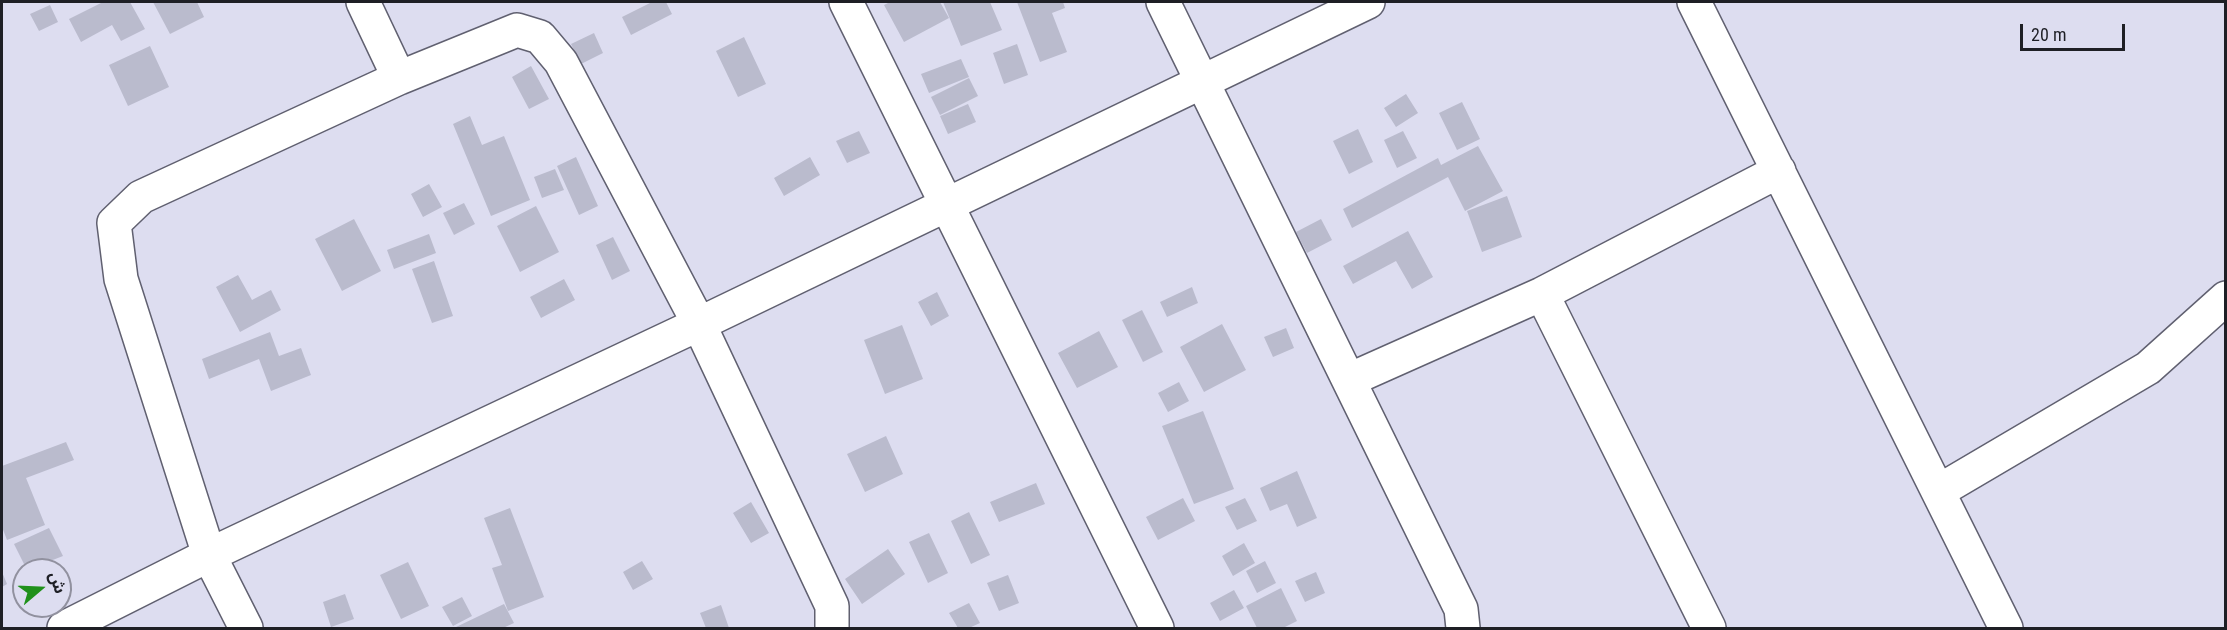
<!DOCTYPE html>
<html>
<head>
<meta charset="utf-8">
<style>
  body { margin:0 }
  #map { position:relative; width:2227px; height:630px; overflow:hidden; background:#ddddf0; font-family:"Roboto Condensed","Noto Sans Arabic",sans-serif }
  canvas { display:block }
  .frame { position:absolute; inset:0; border:3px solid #1e1f25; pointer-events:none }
  .north { position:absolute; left:12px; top:558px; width:60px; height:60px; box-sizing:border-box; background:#ddddf0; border:2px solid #91919f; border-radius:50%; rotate:71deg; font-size:16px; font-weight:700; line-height:24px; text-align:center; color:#1e1f25 }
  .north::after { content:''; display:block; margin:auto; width:21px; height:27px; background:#20911b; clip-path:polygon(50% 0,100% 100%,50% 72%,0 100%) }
  .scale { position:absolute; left:2020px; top:24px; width:105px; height:27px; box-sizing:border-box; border:3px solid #1e1f25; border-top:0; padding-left:8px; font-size:18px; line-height:21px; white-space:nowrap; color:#1e1f25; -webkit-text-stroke:4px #ddddf0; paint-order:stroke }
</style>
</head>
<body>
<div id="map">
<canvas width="2227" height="630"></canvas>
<div class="frame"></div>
<div class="north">ش</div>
<div class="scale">20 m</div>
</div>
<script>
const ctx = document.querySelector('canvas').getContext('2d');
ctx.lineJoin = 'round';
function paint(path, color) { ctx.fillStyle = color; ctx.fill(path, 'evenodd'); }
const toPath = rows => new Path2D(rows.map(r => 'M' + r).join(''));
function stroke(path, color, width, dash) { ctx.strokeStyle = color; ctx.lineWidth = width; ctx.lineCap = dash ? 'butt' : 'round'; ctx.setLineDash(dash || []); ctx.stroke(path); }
paint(toPath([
  [103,2,130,2,145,29,121,41,112,25,81,42,69,19],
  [153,2,197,2,204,17,170,34],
  [652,2,666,2,672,14,631,35,622,17],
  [890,2,940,2,949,18,904,42,884,5],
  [943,2,990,2,1002,30,961,46],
  [1017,2,1063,2,1065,8,1052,13,1067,52,1040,62],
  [50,5,58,22,39,31,30,14],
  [594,33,603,53,581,64,571,44],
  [744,37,766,84,738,97,716,51],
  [1017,44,1028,75,1004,84,993,53],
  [150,46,169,87,128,106,109,65],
  [961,59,969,77,929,93,921,74],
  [531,66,549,99,529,109,512,77],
  [969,78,978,96,940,115,931,97],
  [1406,94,1418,113,1396,127,1384,108],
  [1462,102,1480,139,1457,150,1439,113],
  [968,104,976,122,948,134,940,116],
  [470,116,482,145,504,136,530,200,491,216,453,124],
  [1358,129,1373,162,1349,174,1333,141],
  [859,131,870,153,847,163,836,141],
  [1403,131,1417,158,1397,168,1384,140],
  [1478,146,1503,191,1465,211,1448,177,1352,228,1343,209,1438,158,1441,165],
  [576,157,598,206,579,215,557,166],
  [810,157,820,175,784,196,774,178],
  [555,169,564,190,542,198,534,177],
  [429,184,442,207,423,217,411,194],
  [1507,196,1522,237,1482,252,1467,211],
  [464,203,475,224,454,235,443,213],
  [536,206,559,252,520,272,497,226],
  [354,219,381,271,342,291,315,239],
  [1321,219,1332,240,1307,253,1296,232],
  [1408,231,1433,277,1412,289,1396,261,1353,284,1343,266],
  [429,234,436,253,394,269,387,250],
  [613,237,630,271,612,280,596,245],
  [434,261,453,316,432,323,412,269],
  [238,275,252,300,271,290,281,310,240,332,216,287],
  [564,279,575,300,541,318,530,297],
  [1192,287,1198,303,1167,317,1160,302],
  [937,292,949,316,931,326,918,302],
  [1142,310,1163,352,1143,362,1122,320],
  [1222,324,1246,370,1204,392,1180,347],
  [902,325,923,379,885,394,864,340],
  [1286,328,1294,348,1273,357,1264,337],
  [1099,331,1118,367,1077,388,1058,353],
  [270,332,279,356,301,348,311,375,271,391,259,359,209,379,202,359],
  [1179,382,1189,401,1168,412,1158,393],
  [1203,411,1234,489,1194,504,1162,426],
  [886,436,903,474,865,492,847,454],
  [66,442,74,460,26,478,45,525,7,540,2,527,2,466],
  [1297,471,1317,518,1297,527,1287,504,1270,511,1260,488],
  [1036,483,1045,504,999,522,990,502],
  [1183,498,1195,521,1158,540,1146,517],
  [1245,498,1257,521,1237,530,1225,507],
  [751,502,769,533,751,543,733,513],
  [510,508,544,597,508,611,492,568,502,565,484,518],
  [969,512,990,555,971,564,951,521],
  [49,528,63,556,27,570,14,544],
  [929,533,948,573,928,583,909,542],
  [1244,543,1255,563,1233,576,1222,556],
  [888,549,905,574,862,604,845,579],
  [642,561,653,579,633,590,623,572],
  [1265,561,1276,583,1257,593,1246,571],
  [408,562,429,606,401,619,380,575],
  [2,572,7,584,2,587],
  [1316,572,1325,593,1305,602,1295,581],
  [1008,575,1019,603,999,611,987,583],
  [1281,588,1297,621,1283,628,1257,628,1246,606],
  [1234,590,1244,608,1220,621,1210,603],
  [345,594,354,619,331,627,323,602],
  [462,597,472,616,453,626,442,607],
  [969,603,980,623,969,628,958,628,949,613],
  [504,604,514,623,503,628,454,628],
  [721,605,729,628,706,628,700,613]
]), '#babbcd');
const minor = toPath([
  [363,2,399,78],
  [846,2,1157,628],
  [1163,2,1461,609,1463,628],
  [1694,2,2006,628],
  [1542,294,1709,628],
  [1349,380,1542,294,1779,171],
  [1939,491,2148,368,2226,298],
  [64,628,209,555,699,324,1368,2],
  [246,628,209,555,121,279,114,223,141,197,399,78,517,30,540,37,561,62,699,324,832,606,832,628]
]);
stroke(minor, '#606070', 36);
stroke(minor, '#fff', 33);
</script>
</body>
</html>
